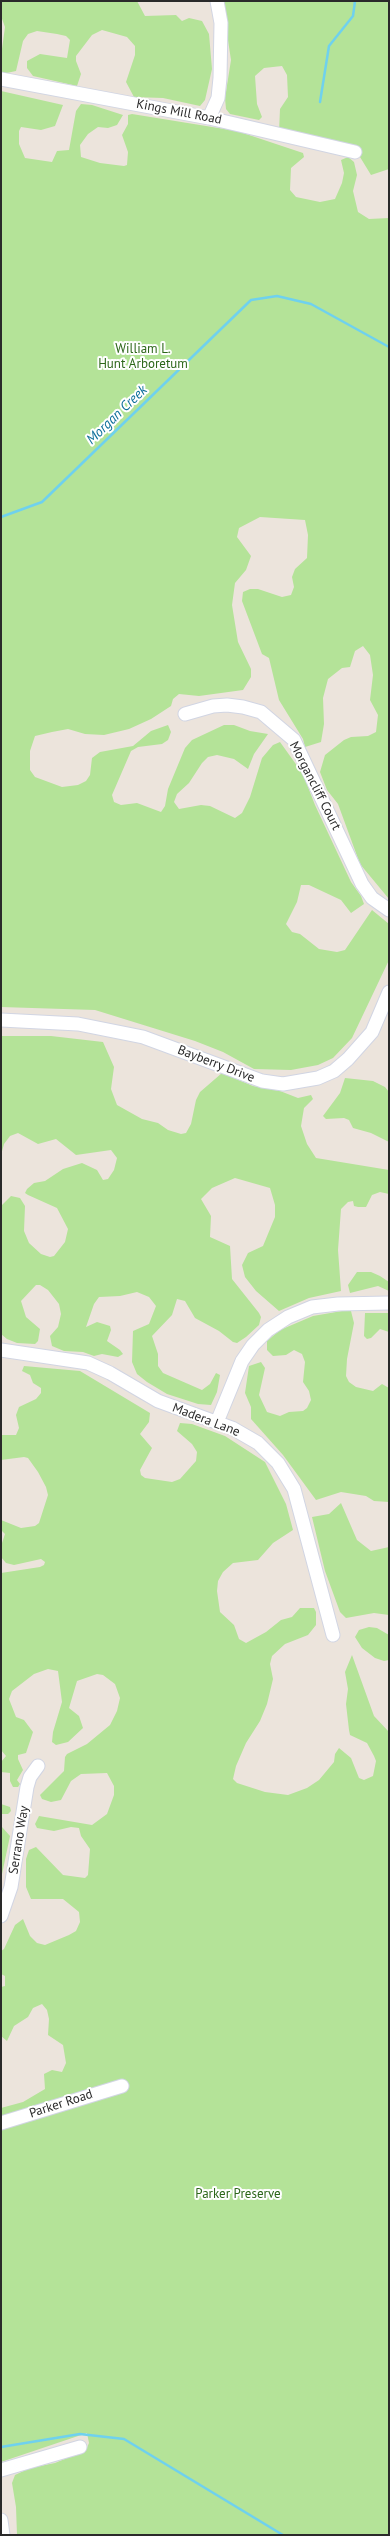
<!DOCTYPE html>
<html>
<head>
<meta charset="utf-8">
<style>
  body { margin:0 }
  #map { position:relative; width:390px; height:2536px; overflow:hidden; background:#ece4dc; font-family:"PT Sans",sans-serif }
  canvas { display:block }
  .frame { position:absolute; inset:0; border:2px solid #2a2a2a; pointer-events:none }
</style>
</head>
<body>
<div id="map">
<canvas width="390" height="2536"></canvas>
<div class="frame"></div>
</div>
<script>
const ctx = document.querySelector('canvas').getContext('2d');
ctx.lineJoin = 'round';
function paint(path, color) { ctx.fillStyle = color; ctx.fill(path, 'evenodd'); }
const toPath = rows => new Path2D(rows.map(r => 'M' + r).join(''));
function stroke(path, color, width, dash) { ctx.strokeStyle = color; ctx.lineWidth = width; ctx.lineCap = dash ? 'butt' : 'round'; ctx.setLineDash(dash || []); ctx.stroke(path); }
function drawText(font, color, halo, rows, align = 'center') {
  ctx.font = font + ' "PT Sans",sans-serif'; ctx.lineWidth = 4; ctx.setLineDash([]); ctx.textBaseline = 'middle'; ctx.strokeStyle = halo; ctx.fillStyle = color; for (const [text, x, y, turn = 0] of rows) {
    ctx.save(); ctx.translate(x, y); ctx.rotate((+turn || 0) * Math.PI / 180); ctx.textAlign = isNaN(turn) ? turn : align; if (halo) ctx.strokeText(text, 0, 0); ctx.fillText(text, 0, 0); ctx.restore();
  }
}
paint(toPath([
  [1,1,137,1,145,16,176,15,182,21,189,18,202,21,209,34,212,69,205,100,200,106,163,98,134,97,126,82,135,55,135,46,127,37,102,30,92,35,76,56,76,61,81,74,77,86,33,76,27,68,27,61,40,54,67,58,70,40,66,36,57,34,37,31,28,34,23,41,16,71,2,74,1,56,5,27,1,16],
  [222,1,389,1,389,169,371,175,360,157,279,132,280,109,288,97,287,75,282,66,264,68,255,76,257,104,262,117,259,120,230,114,226,109,225,98,231,60],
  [1,91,63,105,55,126,41,130,21,127,19,131,19,144,25,158,52,162,57,151,69,150,76,111,81,104,92,105,123,115,117,125,108,128,98,127,88,134,80,145,81,157,100,163,124,166,127,165,128,152,122,135,128,124,128,115,132,114,237,131,303,153,304,157,291,168,290,190,296,197,320,202,335,199,342,183,344,173,341,160,348,157,354,162,357,175,353,191,358,212,369,219,389,218,389,899,360,864,338,804,327,790,320,772,325,755,344,740,351,737,368,736,376,732,378,715,370,700,373,675,370,655,363,646,355,651,350,667,342,668,328,679,323,698,324,724,321,742,305,747,303,739,279,700,269,658,262,654,242,601,243,592,250,589,258,589,282,597,291,595,294,587,292,577,295,569,307,558,308,535,305,520,260,517,239,528,237,537,251,556,246,570,235,583,232,605,238,642,251,669,251,677,243,690,199,696,179,694,173,699,171,706,151,719,129,729,104,735,85,734,68,729,52,732,35,736,30,751,30,770,35,777,62,787,78,785,86,781,90,775,92,758,100,752,133,746,151,731,168,725,171,732,168,740,162,744,138,747,131,751,112,795,114,802,121,805,137,803,161,812,165,806,168,789,185,748,192,740,224,725,234,725,250,731,268,734,254,754,248,769,234,759,217,755,208,757,202,763,189,783,177,794,174,802,179,809,201,805,210,806,235,818,242,813,250,797,262,758,273,745,280,742,303,774,315,805,351,882,361,896,364,904,351,913,341,900,309,885,301,885,297,902,286,924,292,932,300,934,319,949,337,952,345,950,372,910,389,924,389,960,352,1038,333,1058,318,1065,291,1070,254,1069,223,1052,195,1041,95,1010,1,1007],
  [1,1036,51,1036,103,1042,114,1067,111,1089,117,1105,142,1119,158,1123,168,1130,181,1134,186,1133,191,1124,196,1100,200,1092,222,1073,253,1086,280,1091,298,1098,311,1095,313,1099,304,1108,301,1126,307,1144,316,1158,389,1170,389,1194,380,1192,372,1195,366,1207,358,1207,354,1206,353,1201,348,1202,341,1209,338,1250,341,1291,309,1298,279,1311,256,1291,245,1277,242,1265,248,1253,263,1246,275,1217,275,1205,270,1188,235,1178,212,1188,201,1199,211,1216,210,1237,230,1246,232,1279,259,1313,261,1317,259,1325,246,1337,237,1343,233,1342,219,1331,195,1318,185,1301,177,1299,172,1315,152,1336,158,1354,158,1366,163,1373,202,1390,210,1384,216,1373,220,1375,217,1392,211,1405,198,1404,167,1394,147,1382,137,1374,132,1362,133,1331,149,1324,156,1306,149,1297,137,1292,120,1296,99,1297,94,1304,86,1327,97,1322,110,1326,111,1330,107,1341,120,1350,123,1354,118,1357,102,1354,94,1356,83,1352,64,1351,52,1346,50,1336,58,1327,61,1314,59,1304,48,1290,40,1285,36,1285,21,1301,26,1317,40,1329,38,1341,35,1344,17,1343,7,1339,1,1334,1,1206,11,1196,20,1198,25,1206,24,1231,29,1243,41,1254,50,1257,54,1256,65,1242,68,1229,57,1208,28,1195,25,1193,27,1189,34,1183,45,1181,63,1169,82,1163,97,1170,103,1180,108,1179,114,1170,117,1158,111,1150,76,1155,56,1139,38,1144,18,1133,10,1136,4,1144,1,1155],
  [345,1078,373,1081,385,1087,389,1092,389,1142,371,1133,353,1128,349,1120,344,1118,326,1119,323,1116,340,1093],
  [357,1272,371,1272,380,1276,389,1282,389,1291,378,1286,350,1293,348,1285],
  [342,1311,351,1311,354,1323,347,1359,346,1376,349,1382,356,1387,373,1391,382,1384,389,1388,389,1502,374,1501,366,1496,341,1492,316,1500,283,1455,251,1419,251,1407,245,1393,249,1366,261,1362,265,1368,259,1395,267,1412,280,1416,289,1412,303,1411,307,1408,311,1400,309,1391,303,1382,305,1362,302,1354,294,1350,286,1355,273,1356,267,1350,267,1341,280,1330,313,1316],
  [365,1313,389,1313,389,1332,380,1329,371,1338,367,1339,364,1336],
  [24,1366,80,1371,150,1413,149,1422,140,1434,152,1448,140,1470,141,1475,145,1478,172,1482,180,1479,196,1461,197,1452,192,1444,177,1431,180,1423,192,1424,225,1436,265,1462,286,1504,293,1530,273,1543,258,1560,233,1563,223,1572,218,1581,217,1591,220,1612,234,1625,239,1639,246,1643,266,1632,281,1620,292,1617,300,1608,314,1608,316,1612,316,1625,308,1635,285,1644,272,1656,270,1664,273,1679,267,1704,260,1721,246,1743,236,1766,233,1779,237,1783,265,1792,288,1795,307,1788,319,1780,334,1762,335,1754,339,1748,351,1758,359,1778,364,1780,373,1776,376,1761,374,1756,367,1743,350,1735,349,1730,346,1704,348,1689,345,1672,352,1655,374,1716,389,1732,389,2535,17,2535,16,2507,12,2483,15,2475,30,2468,55,2463,86,2450,89,2443,87,2433,1,2462,1,2108,23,2102,45,2089,44,2074,52,2070,62,2072,66,2063,63,2045,48,2035,49,2019,47,2010,42,2004,33,2008,28,2017,14,2026,7,2041,1,2036,1,1987,5,1986,5,1976,1,1974,1,1951,4,1949,15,1925,23,1919,30,1936,37,1943,45,1945,69,1935,76,1931,80,1922,79,1912,63,1899,31,1899,26,1887,26,1859,29,1850,36,1847,63,1875,85,1878,88,1875,90,1849,81,1836,79,1828,71,1827,54,1831,37,1828,35,1824,39,1816,92,1825,107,1814,114,1795,114,1786,107,1773,81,1774,71,1781,61,1800,51,1802,42,1799,40,1795,64,1771,65,1757,67,1754,87,1744,110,1725,117,1711,120,1698,115,1684,103,1675,97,1674,77,1681,69,1708,79,1716,83,1728,68,1742,56,1745,52,1742,53,1732,62,1702,58,1671,48,1669,34,1674,12,1691,9,1699,16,1717,24,1720,33,1732,26,1753,18,1755,18,1759,23,1770,17,1780,20,1784,18,1787,13,1787,10,1781,10,1773,1,1772,1,1762,6,1756,1,1750,1,1573,40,1567,44,1565,45,1562,41,1559,14,1565,6,1563,1,1557,1,1546,5,1534,1,1530,1,1520,21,1528,35,1526,39,1523,48,1495,46,1487,38,1472,28,1458,24,1457,1,1460,1,1435,16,1435,19,1428,16,1415,19,1407,36,1399,41,1393,41,1388,33,1383,30,1375,22,1371],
  [341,1503,357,1540,371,1551,389,1547,389,1615,374,1613,346,1618,340,1612,325,1571,312,1517,329,1514],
  [369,1627,377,1628,389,1635,389,1660,384,1661,375,1658,362,1648,355,1637,359,1630],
  [1,1804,10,1807,11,1811,8,1814,1,1814],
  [2,1827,10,1836,1,1879,1,1827]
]), '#b4e398');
stroke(toPath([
  [320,102,329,46,353,16,355,1],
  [1,517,42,502,251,300,277,296,311,304,389,347],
  [1,2447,80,2434,124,2439,283,2535]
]), '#6fd1ee', 2.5);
const minor = toPath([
  [1,79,209,118,355,152],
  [209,118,218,98,220,78,221,23,217,1],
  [185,714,213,706,227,705,243,707,261,712,294,740,362,884,372,898,389,910],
  [1,1020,78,1024,143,1037,262,1081,283,1084,318,1078,334,1071,348,1059,372,1032,389,992],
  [1,1350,88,1363,110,1373,158,1401,232,1428,258,1443,278,1463,294,1489,333,1635],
  [217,1422,242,1361,253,1345,268,1330,288,1317,312,1307,338,1304,389,1303],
  [1,1916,11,1887,27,1787,30,1777,38,1766],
  [1,2123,122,2086],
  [1,2470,80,2447],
  [1,2520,3,2535]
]);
stroke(minor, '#d1d5e3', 15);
stroke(minor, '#fff', 13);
drawText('13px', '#2a2a2a', '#fff', [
  ["Kings Mill Road",179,112,11],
  ["Morgancliff Court",315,786,63],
  ["Bayberry Drive",216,1064,21],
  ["Madera Lane",206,1420,21],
  ["Serrano Way",19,1840,-81],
  ["Parker Road",61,2104,-18]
]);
drawText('13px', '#2d671a', '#fff', [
  ["William L.",143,349],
  ["Hunt Arboretum",143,364],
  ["Parker Preserve",238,2194]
]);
drawText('italic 14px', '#0e6f9a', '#fff', [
  ["Morgan Creek",117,415,-44]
]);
</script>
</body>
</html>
